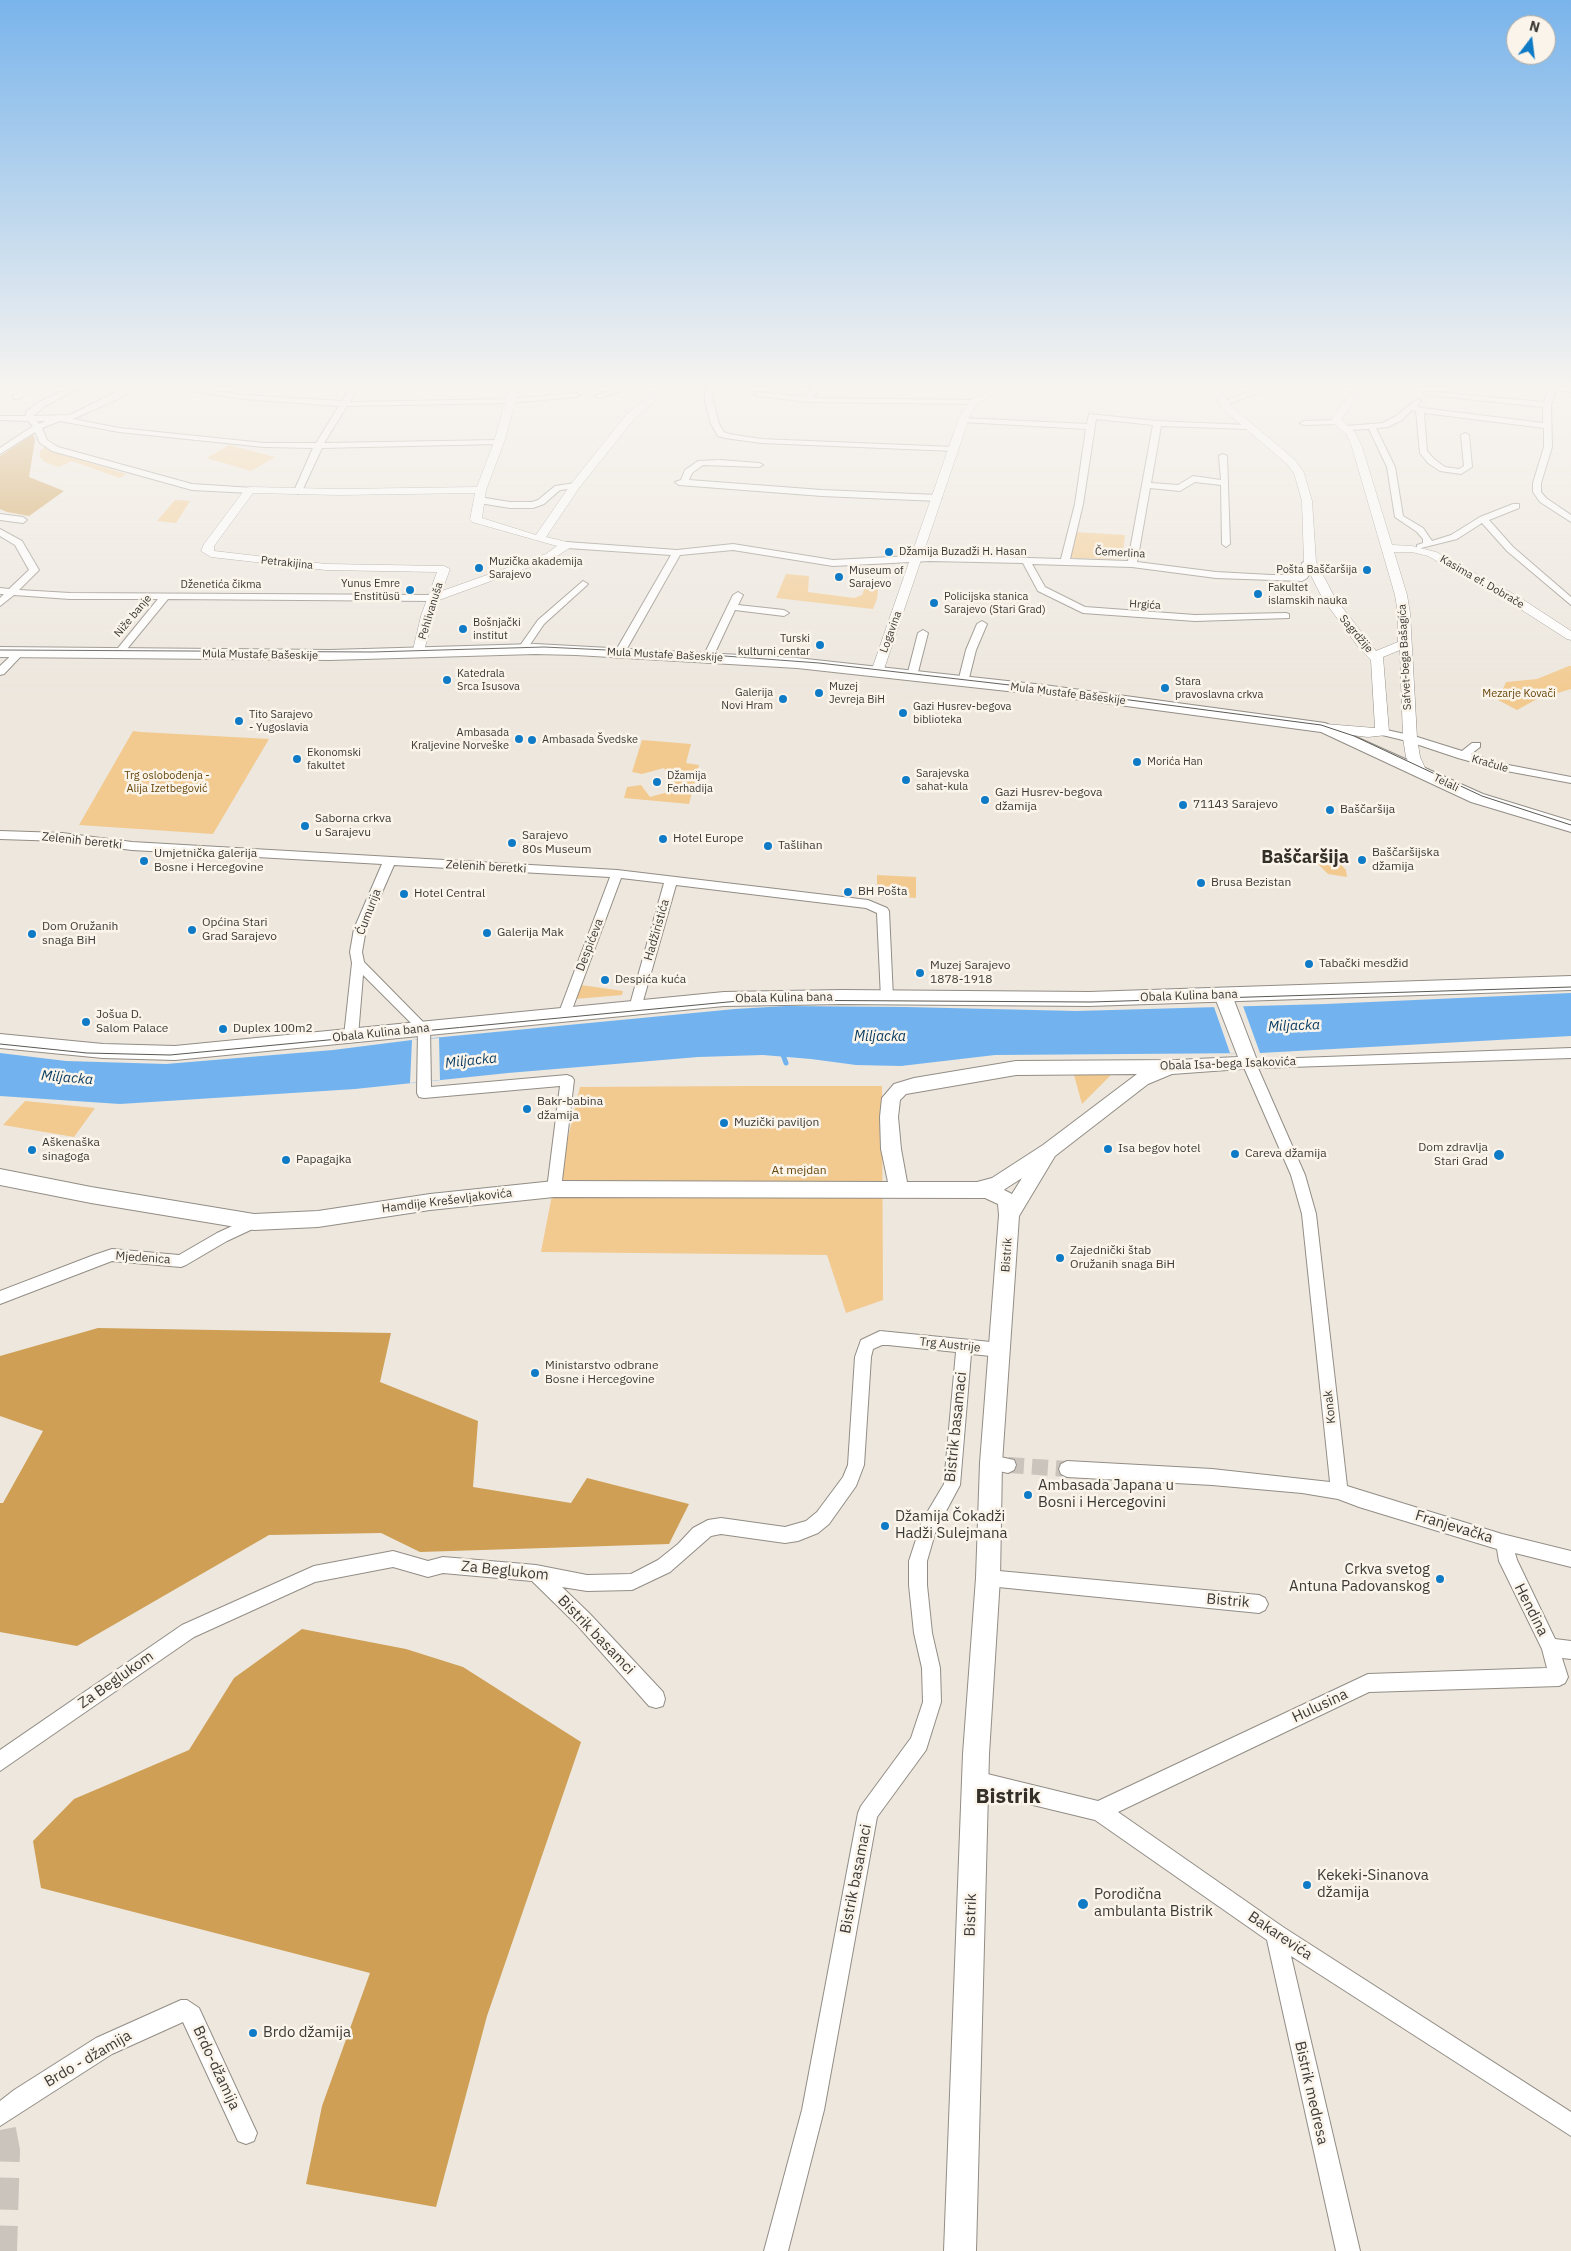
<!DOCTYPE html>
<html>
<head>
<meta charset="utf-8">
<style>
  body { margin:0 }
  #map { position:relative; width:1571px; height:2251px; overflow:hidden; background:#ede7de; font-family:"IBM Plex Sans",sans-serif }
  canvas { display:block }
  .north { position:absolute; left:1506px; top:15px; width:50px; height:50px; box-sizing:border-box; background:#faf4eb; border:1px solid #aeaaa3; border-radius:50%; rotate:15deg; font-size:14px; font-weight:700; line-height:20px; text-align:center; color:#3c3a36 }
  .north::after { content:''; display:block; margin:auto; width:18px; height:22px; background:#0f7ac5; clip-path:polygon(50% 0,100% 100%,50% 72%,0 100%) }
</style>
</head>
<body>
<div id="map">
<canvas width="1571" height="2251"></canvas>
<div class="north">N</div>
</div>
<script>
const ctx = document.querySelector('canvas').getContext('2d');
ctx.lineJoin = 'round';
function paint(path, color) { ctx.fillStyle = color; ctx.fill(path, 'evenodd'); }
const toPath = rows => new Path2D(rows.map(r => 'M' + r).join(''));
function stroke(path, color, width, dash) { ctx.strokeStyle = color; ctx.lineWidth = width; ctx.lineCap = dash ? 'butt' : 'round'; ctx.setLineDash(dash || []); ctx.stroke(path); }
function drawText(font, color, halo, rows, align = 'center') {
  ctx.font = font + ' "IBM Plex Sans",sans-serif'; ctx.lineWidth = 5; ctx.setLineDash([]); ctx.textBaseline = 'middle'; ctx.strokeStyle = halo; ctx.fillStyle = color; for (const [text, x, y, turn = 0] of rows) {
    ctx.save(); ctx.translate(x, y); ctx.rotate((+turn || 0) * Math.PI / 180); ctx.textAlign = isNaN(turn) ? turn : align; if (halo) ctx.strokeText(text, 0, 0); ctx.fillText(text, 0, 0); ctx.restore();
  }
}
paint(toPath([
  [229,445,275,457,251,471,207,458],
  [46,446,61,454,126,474,120,478,72,461,59,467,45,462,40,457,40,451],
  [175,500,190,501,176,523,157,521],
  [1074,532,1125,535,1122,559,1068,558],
  [786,574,809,576,808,592,854,598,862,595,867,582,879,582,877,599,873,609,776,598],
  [1569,666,1571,666,1571,689,1537,699,1517,710,1498,700,1506,682,1537,679],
  [133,731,141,732,269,739,213,834,79,825],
  [642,740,691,744,686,763,699,765,689,804,624,798,627,787,641,785,650,797,679,789,664,768,642,774,632,772],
  [1321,856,1335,858,1346,870,1347,877,1328,874,1318,864],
  [877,875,916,877,916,898,877,895],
  [581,985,623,991,622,995,575,999],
  [1112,1074,1082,1104,1074,1075],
  [744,1086,882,1086,883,1300,846,1313,827,1255,541,1252,551,1200,557,1184,580,1087],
  [25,1101,95,1108,74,1137,3,1125]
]), '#f2ca8f');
paint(toPath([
  [33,434,35,440,29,477,64,491,29,516,7,512,0,509,0,456],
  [98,1328,391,1333,380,1382,478,1421,473,1487,571,1503,587,1478,689,1504,669,1544,420,1552,381,1533,269,1535,77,1646,0,1632,0,1503,3,1503,43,1431,0,1416,0,1356],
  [302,1629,406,1649,463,1667,581,1742,487,2016,436,2207,306,2184,322,2106,370,1973,41,1888,33,1841,74,1799,189,1750,234,1678]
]), '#ce9f54');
paint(toPath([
  [1571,993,1571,1036,1260,1053,995,1055,901,1066,856,1065,811,1059,763,1055,698,1057,508,1073,355,1089,120,1104,0,1096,0,1053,66,1061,166,1064,333,1050,412,1040,735,1009,786,1006,906,1007,1076,1011,1326,1004]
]), '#72b3ef');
paint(toPath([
  [1243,1006,1260,1053,1230,1053,1214,1007],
  [439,1038,440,1080,410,1083,412,1040]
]), '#ede7de');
stroke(toPath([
  [782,1052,786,1063]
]), '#72b3ef', 5);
stroke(toPath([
  [1008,1465,1067,1469]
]), '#cac4bc', 16, [16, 8]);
stroke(toPath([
  [0,2130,4,2151,1,2251]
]), '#cac4bc', 32, [32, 16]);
const minor = toPath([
  [29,385,38,385,19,399,13,399,13,395,29,385],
  [75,385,85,385,45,406,33,416,70,415,130,385,139,385,118,399,73,419,119,428,264,443,316,443,339,406,243,399,166,387,162,385,180,385,243,395,342,401,352,385,397,385,393,387,358,388,350,402,509,399,576,393,580,395,576,397,509,403,347,406,324,443,499,440,503,442,499,444,322,448,302,491,298,494,294,491,313,448,264,447,119,432,60,421,42,428,47,440,58,447,192,484,253,488,254,490,250,493,192,490,52,451,40,443,35,432,0,454,0,448,33,426,28,421,0,420,0,416,26,416,26,412,39,402,75,385],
  [37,421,46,421,39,424,37,421],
  [626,385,638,385,601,398,594,396,626,385],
  [708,385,716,385,713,390,713,401,719,424,724,432,729,434,761,439,954,447,958,449,954,451,761,443,725,438,718,436,711,424,705,401,705,390,708,385],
  [812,385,820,385,814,398,974,400,978,402,974,404,809,402,758,396,754,394,758,392,806,397,812,385],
  [1267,385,1278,385,1226,405,1219,403,1267,385],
  [1550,385,1571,388,1571,392,1556,390,1551,405,1552,447,1541,483,1541,492,1546,498,1571,515,1571,522,1540,502,1533,492,1533,483,1544,447,1544,428,1424,413,1427,451,1434,459,1445,467,1459,469,1464,466,1461,435,1465,433,1469,435,1472,467,1461,474,1440,471,1428,463,1420,453,1416,411,1412,410,1402,420,1388,427,1376,428,1395,467,1403,516,1423,528,1432,541,1451,535,1480,517,1513,504,1519,504,1519,508,1489,520,1513,547,1571,597,1571,605,1507,551,1482,523,1457,539,1417,549,1417,545,1423,543,1423,539,1417,532,1395,517,1387,467,1369,429,1347,430,1343,428,1347,426,1383,423,1396,416,1417,399,1421,401,1417,406,1422,408,1543,423,1543,407,1427,395,1423,393,1427,391,1544,402,1550,385],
  [1089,414,1157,421,1247,425,1251,427,1247,429,1161,426,1151,483,1178,485,1193,476,1221,480,1219,456,1223,454,1227,456,1230,544,1226,547,1222,544,1221,485,1195,482,1180,491,1150,488,1137,562,1216,572,1271,575,1299,575,1302,563,1310,559,1315,562,1310,566,1310,573,1307,578,1302,581,1216,578,1132,567,1032,564,1045,587,1085,607,1195,615,1286,613,1289,614,1289,618,1195,621,1083,613,1038,591,1023,563,930,561,833,566,733,550,680,555,625,652,620,655,615,652,671,555,567,548,563,545,567,542,677,550,733,544,833,560,930,555,1061,559,1075,504,1086,429,963,422,959,420,963,418,1087,424,1089,414],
  [1096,419,1153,425,1128,561,1070,559,1083,504,1096,419],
  [1337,420,1341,422,1340,424,1304,425,1300,423,1304,421,1337,420],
  [720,460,759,463,763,465,759,467,703,465,692,473,689,480,822,490,938,495,942,498,938,501,822,496,679,485,675,482,681,480,685,470,698,461,720,460],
  [575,483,579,486,578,488,560,490,544,504,533,508,510,508,479,503,475,500,479,497,510,502,532,502,538,500,555,486,575,483],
  [0,514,23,517,27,520,23,523,0,520,0,514],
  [0,529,22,541,39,570,19,590,70,593,433,595,438,598,433,601,168,599,122,655,119,656,114,653,158,599,70,599,14,595,0,606,0,598,4,594,0,594,0,588,9,589,29,570,15,545,0,536,0,529],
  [583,581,588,584,586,586,544,624,525,652,519,652,517,650,538,620,583,581],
  [738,592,743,595,738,605,784,610,789,613,784,616,735,610,713,657,708,660,705,659,703,657,733,595,738,592],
  [982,621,987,624,976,650,968,682,967,684,959,684,958,682,966,650,977,624,982,621],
  [923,630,928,633,917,676,912,679,908,678,907,676,918,633,923,630],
  [21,648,26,651,24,653,4,674,0,675,0,666,18,649,21,648],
  [1382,729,1414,736,1462,751,1472,743,1480,743,1480,747,1471,754,1503,764,1571,777,1571,783,1501,770,1458,758,1407,741,1378,734,1378,730,1382,729],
  [0,831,62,833,132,842,617,870,868,900,887,908,889,911,893,998,887,1002,881,998,877,913,866,908,676,885,641,1008,635,1012,630,1011,629,1008,664,883,621,878,570,1015,564,1020,558,1015,610,877,394,865,366,929,362,952,364,962,430,1029,431,1087,567,1075,572,1077,574,1080,561,1189,559,1193,554,1195,549,1193,547,1189,560,1086,424,1098,419,1097,417,1093,418,1030,363,975,358,1036,351,1041,344,1036,352,963,350,952,354,929,382,864,132,850,62,841,0,839,0,831],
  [1571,1048,1571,1058,1258,1068,1305,1175,1316,1214,1347,1486,1502,1534,1571,1551,1571,1567,1515,1553,1517,1560,1555,1639,1571,1641,1571,1659,1562,1658,1568,1677,1565,1683,1559,1686,1369,1692,1118,1812,1283,1927,1571,2112,1571,2136,1291,1956,1360,2251,1336,2251,1267,1940,1095,1820,975,1791,968,1788,965,1781,968,1774,975,1771,1098,1801,1368,1674,1547,1668,1542,1649,1499,1561,1497,1549,1359,1507,1338,1499,1302,1493,1212,1485,1067,1477,1061,1474,1059,1469,1061,1464,1067,1461,1212,1469,1330,1482,1302,1214,1291,1175,1242,1063,1244,1060,1571,1048],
  [254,1216,259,1218,261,1222,259,1226,227,1241,186,1265,181,1267,112,1261,0,1304,0,1291,94,1255,112,1249,179,1255,217,1233,254,1216],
  [880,1331,1001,1343,1007,1345,1009,1350,1007,1355,1001,1357,971,1354,960,1485,936,1530,927,1561,927,1585,932,1633,940,1668,941,1702,926,1750,877,1817,824,2110,788,2251,764,2251,802,2110,858,1813,861,1806,911,1738,923,1702,922,1668,914,1633,909,1585,909,1561,922,1521,944,1484,956,1352,888,1345,882,1345,873,1349,871,1357,864,1465,856,1486,829,1524,818,1533,798,1541,785,1543,721,1534,711,1536,670,1572,632,1590,587,1591,562,1587,590,1614,663,1692,665,1699,663,1706,656,1708,649,1706,578,1626,532,1581,443,1573,428,1577,393,1567,315,1582,194,1637,0,1771,0,1750,182,1625,314,1566,393,1551,428,1561,443,1557,536,1565,587,1575,631,1574,658,1560,678,1544,693,1528,708,1520,721,1518,785,1527,806,1521,817,1512,843,1477,848,1465,855,1357,861,1340,880,1331],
  [991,1455,1014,1460,1016,1465,1014,1470,1008,1473,985,1468,983,1463,985,1458,991,1455],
  [988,1570,1259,1595,1265,1598,1268,1604,1265,1610,1259,1613,988,1586,982,1584,979,1578,982,1572,988,1570],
  [181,2000,187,2000,199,2008,257,2133,254,2141,246,2144,238,2141,183,2022,112,2054,0,2126,0,2101,14,2090,96,2038,181,2000]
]);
const tertiary = toPath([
  [510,385,520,385,504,442,486,490,482,518,536,535,571,484,626,415,663,385,674,385,634,419,579,488,546,537,571,543,573,545,571,547,554,558,439,600,422,657,414,657,412,654,421,616,437,572,326,570,211,557,201,551,204,544,246,488,250,487,339,489,477,487,494,442,510,385],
  [253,493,339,495,475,493,470,520,472,522,557,546,546,554,442,591,450,569,444,566,326,564,214,551,214,546,253,493],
  [1001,385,1013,385,977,404,970,415,883,672,881,675,873,675,871,672,960,415,971,400,1001,385],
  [1207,385,1217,385,1231,406,1295,460,1304,473,1312,501,1316,562,1335,598,1376,651,1398,642,1398,613,1395,595,1352,447,1347,435,1332,422,1332,418,1356,385,1366,385,1342,418,1342,421,1355,432,1362,447,1392,545,1412,546,1436,552,1519,597,1571,631,1571,640,1567,639,1511,603,1428,556,1412,552,1394,552,1407,595,1410,613,1417,738,1420,757,1426,770,1424,773,1414,773,1406,757,1403,738,1400,650,1383,657,1389,732,1387,735,1368,737,1325,732,1318,728,1325,724,1375,728,1371,660,1359,648,1323,599,1304,562,1302,501,1294,473,1287,464,1224,410,1207,385]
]);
const secondary = toPath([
  [1223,989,1229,991,1232,995,1258,1063,1255,1068,1172,1074,1148,1084,1055,1156,1019,1216,1002,1463,1000,1578,989,1754,976,2251,944,2251,963,1754,976,1578,980,1463,999,1215,998,1204,985,1198,977,1198,554,1197,430,1210,318,1227,254,1230,91,1203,0,1185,0,1169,91,1187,254,1214,318,1211,430,1194,554,1181,888,1182,881,1149,880,1117,882,1098,894,1084,914,1078,1016,1061,1176,1060,1238,1057,1214,995,1217,991,1223,989],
  [1137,1074,1043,1145,992,1178,977,1182,907,1182,901,1149,898,1117,900,1100,906,1094,1016,1075,1137,1074],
  [1022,1178,1012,1194,1004,1190,1005,1189,1022,1178]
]);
const primary = toPath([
  [535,644,797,658,1044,685,1325,723,1483,794,1571,821,1571,832,1471,802,1321,732,1044,695,797,668,576,655,535,654,330,660,0,657,0,647,330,650,535,644],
  [1571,976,1571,990,1089,1006,842,1004,724,1006,175,1060,103,1058,0,1048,0,1034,103,1044,175,1046,724,992,842,990,1089,992,1571,976]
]);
stroke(minor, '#928d85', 2);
stroke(tertiary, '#928d85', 1);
stroke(secondary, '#928d85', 2);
stroke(primary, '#928d85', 2);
paint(minor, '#fff');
paint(tertiary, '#fff');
paint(secondary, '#fff');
paint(primary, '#fff');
stroke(toPath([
  [0,650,372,652,544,647,711,655,819,663,1053,690,1321,725,1354,736,1482,796,1571,825],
  [0,1044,87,1053,170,1055,749,1000,1091,1002,1571,987]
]), '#5c5954', 1);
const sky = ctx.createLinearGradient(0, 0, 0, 700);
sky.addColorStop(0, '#79b4eb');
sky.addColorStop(0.55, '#f7f4f0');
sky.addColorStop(1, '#f7f4f000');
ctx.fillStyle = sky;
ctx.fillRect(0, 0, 1571, 700);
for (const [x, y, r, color] of [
  [889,552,5,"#0f7ac5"],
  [479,568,5,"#0f7ac5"],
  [1367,570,5,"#0f7ac5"],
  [839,577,5,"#0f7ac5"],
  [410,590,5,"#0f7ac5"],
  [1258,594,5,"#0f7ac5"],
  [934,603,5,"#0f7ac5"],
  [463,629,5,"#0f7ac5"],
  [820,645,5,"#0f7ac5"],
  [447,680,5,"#0f7ac5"],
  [1165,688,5,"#0f7ac5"],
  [819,693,5,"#0f7ac5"],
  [783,699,5,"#0f7ac5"],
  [903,713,5,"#0f7ac5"],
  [239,721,5,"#0f7ac5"],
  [519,739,5,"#0f7ac5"],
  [532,740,5,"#0f7ac5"],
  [297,759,5,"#0f7ac5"],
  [1137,762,5,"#0f7ac5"],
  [906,780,5,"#0f7ac5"],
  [657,782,5,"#0f7ac5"],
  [985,800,5,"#0f7ac5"],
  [1183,805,5,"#0f7ac5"],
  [1330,810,5,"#0f7ac5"],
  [305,826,5,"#0f7ac5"],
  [663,839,5,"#0f7ac5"],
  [512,843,5,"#0f7ac5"],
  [768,846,5,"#0f7ac5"],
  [1362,860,5,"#0f7ac5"],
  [144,861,5,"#0f7ac5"],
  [1201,883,5,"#0f7ac5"],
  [848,892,5,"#0f7ac5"],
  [404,894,5,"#0f7ac5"],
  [192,930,5,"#0f7ac5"],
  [487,933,5,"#0f7ac5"],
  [32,934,5,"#0f7ac5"],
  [1309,964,5,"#0f7ac5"],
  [920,973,5,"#0f7ac5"],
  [605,980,5,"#0f7ac5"],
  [86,1022,5,"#0f7ac5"],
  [223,1029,5,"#0f7ac5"],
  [527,1109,5,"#0f7ac5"],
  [724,1123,5,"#0f7ac5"],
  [1108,1149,5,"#0f7ac5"],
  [32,1150,5,"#0f7ac5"],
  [1235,1154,5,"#0f7ac5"],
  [1499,1155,6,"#0f7ac5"],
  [286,1160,5,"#0f7ac5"],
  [1060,1258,5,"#0f7ac5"],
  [535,1373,5,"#0f7ac5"],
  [1028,1495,5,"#0f7ac5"],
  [885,1526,5,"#0f7ac5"],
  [1440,1579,5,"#0f7ac5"],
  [1307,1885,5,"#0f7ac5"],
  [1083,1904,6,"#0f7ac5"],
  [253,2033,5,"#0f7ac5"]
]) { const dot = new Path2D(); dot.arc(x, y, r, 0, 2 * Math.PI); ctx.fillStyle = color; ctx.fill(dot); stroke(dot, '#faf4eb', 2); }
drawText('11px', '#3c3a36', '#faf4eb', [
  ["Džamija Buzadži H. Hasan",899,552],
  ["Muzička akademija",489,562],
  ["Sarajevo",489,575],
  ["Pošta Baščaršija",1357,570,"right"],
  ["Museum of",849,571],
  ["Sarajevo",849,584],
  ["Yunus Emre",400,584,"right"],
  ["Enstitüsü",400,597,"right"],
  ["Fakultet",1268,588],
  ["islamskih nauka",1268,601],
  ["Policijska stanica",944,597],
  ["Sarajevo (Stari Grad)",944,610],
  ["Bošnjački",473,623],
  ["institut",473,636],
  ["Turski",810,639,"right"],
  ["kulturni centar",810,652,"right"],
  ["Katedrala",457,674],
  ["Srca Isusova",457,687],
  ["Stara",1175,682],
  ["pravoslavna crkva",1175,695],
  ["Muzej",829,687],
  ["Jevreja BiH",829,700],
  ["Galerija",773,693,"right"],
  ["Novi Hram",773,706,"right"],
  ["Gazi Husrev-begova",913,707],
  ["biblioteka",913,720],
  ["Tito Sarajevo",249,715],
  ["- Yugoslavia",249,728],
  ["Ambasada",509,733,"right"],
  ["Kraljevine Norveške",509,746,"right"],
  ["Ambasada Švedske",542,740],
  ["Ekonomski",307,753],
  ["fakultet",307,766],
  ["Morića Han",1147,762],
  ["Sarajevska",916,774],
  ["sahat-kula",916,787],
  ["Džamija",667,776],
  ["Ferhadija",667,789]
], 'left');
drawText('11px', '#3c3a36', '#faf4eb', [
  ["Čemerlina",1120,553,3],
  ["Petrakijina",287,563,6],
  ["Kasima ef. Dobrače",1482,582,30],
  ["Dženetića čikma",221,585],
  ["Hrgića",1145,605,3],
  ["Pehlivanuša",431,611,-73],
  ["Niže banje",133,616,-50],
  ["Logavina",891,632,-70],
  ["Sagrdžije",1356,634,50],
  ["Mula Mustafe Bašeskije",260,655,1],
  ["Mula Mustafe Bašeskije",665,655,3],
  ["Safvet-bega Bašagića",1405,657,-93],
  ["Mula Mustafe Bašeskije",1068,694,7],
  ["Kračule",1490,764,16],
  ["Telali",1446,783,26]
]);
drawText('11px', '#67470a', '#faf4eb', [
  ["Mezarje Kovači",1519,694],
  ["Trg oslobođenja -",167,776],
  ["Alija Izetbegović",167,789]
]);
drawText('12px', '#3c3a36', '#faf4eb', [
  ["Gazi Husrev-begova",995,793],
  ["džamija",995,807],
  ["71143 Sarajevo",1193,805],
  ["Baščaršija",1340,810],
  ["Saborna crkva",315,819],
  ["u Sarajevu",315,833],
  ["Sarajevo",522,836],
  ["80s Museum",522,850],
  ["Hotel Europe",673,839],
  ["Tašlihan",778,846],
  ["Baščaršijska",1372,853],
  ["džamija",1372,867],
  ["Umjetnička galerija",154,854],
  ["Bosne i Hercegovine",154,868],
  ["Brusa Bezistan",1211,883],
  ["BH Pošta",858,892],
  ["Hotel Central",414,894],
  ["Općina Stari",202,923],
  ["Grad Sarajevo",202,937],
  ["Dom Oružanih",42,927],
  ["snaga BiH",42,941],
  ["Galerija Mak",497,933],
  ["Tabački mesdžid",1319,964],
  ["Muzej Sarajevo",930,966],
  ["1878-1918",930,980],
  ["Despića kuća",615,980],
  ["Jošua D.",96,1015],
  ["Salom Palace",96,1029],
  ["Duplex 100m2",233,1029],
  ["Bakr-babina",537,1102],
  ["džamija",537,1116],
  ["Muzički paviljon",734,1123],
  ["Aškenaška",42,1143],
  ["sinagoga",42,1157],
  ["Dom zdravlja",1488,1148,"right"],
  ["Stari Grad",1488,1162,"right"],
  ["Isa begov hotel",1118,1149],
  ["Careva džamija",1245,1154],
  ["Papagajka",296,1160],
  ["Zajednički štab",1070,1251],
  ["Oružanih snaga BiH",1070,1265],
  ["Ministarstvo odbrane",545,1366],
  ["Bosne i Hercegovine",545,1380]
], 'left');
drawText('12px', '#3c3a36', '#faf4eb', [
  ["Zelenih beretki",82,841,6],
  ["Zelenih beretki",486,867,3],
  ["Ćumurija",369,912,-69],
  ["Hadžiristića",657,930,-74],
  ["Despićeva",590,945,-69],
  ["Obala Kulina bana",1189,996,-2],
  ["Obala Kulina bana",784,998,-1],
  ["Obala Kulina bana",381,1033,-6],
  ["Obala Isa-bega Isakovića",1228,1064,-2],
  ["Hamdije Kreševljakovića",447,1201,-7],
  ["Bistrik",1007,1255,-86],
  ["Mjedenica",143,1258,4],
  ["Trg Austrije",950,1345,6],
  ["Konak",1330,1407,-96]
]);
drawText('12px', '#67470a', '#faf4eb', [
  ["At mejdan",799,1171]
]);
drawText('italic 14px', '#04385e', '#faf4eb', [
  ["Miljacka",1294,1026,-2],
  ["Miljacka",880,1037],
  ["Miljacka",471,1061,-6],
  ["Miljacka",67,1078,5]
]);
drawText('15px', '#3c3a36', '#faf4eb', [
  ["Bistrik basamaci",956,1427,-84],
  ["Franjevačka",1454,1527,17],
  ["Za Beglukom",505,1571,6],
  ["Bistrik",1228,1601,5],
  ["Hendina",1531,1610,63],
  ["Bistrik basamci",596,1635,46],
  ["Za Beglukom",116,1680,-35],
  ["Hulusina",1320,1706,-25],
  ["Bistrik basamaci",856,1879,-79],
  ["Bistrik",971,1915,-88],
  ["Bakarevića",1280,1936,34],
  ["Brdo - džamija",88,2059,-30],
  ["Brdo-džamija",216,2068,65],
  ["Bistrik medresa",1311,2093,77]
]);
drawText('15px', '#3c3a36', '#faf4eb', [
  ["Ambasada Japana u",1038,1486],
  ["Bosni i Hercegovini",1038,1503],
  ["Džamija Čokadži",895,1517],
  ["Hadži Sulejmana",895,1534],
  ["Crkva svetog",1430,1570,"right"],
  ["Antuna Padovanskog",1430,1587,"right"],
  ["Kekeki-Sinanova",1317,1876],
  ["džamija",1317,1893],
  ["Porodična",1094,1895],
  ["ambulanta Bistrik",1094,1912],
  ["Brdo džamija",263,2033]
], 'left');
drawText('bold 18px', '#343029', '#faf4eb', [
  ["Baščaršija",1305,858]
]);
drawText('bold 21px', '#343029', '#faf4eb', [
  ["Bistrik",1008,1797]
]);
</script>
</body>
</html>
